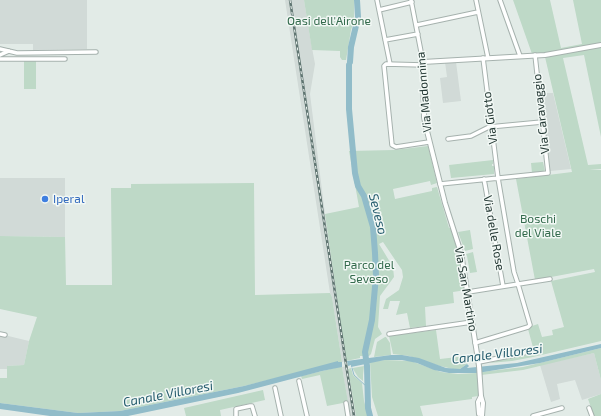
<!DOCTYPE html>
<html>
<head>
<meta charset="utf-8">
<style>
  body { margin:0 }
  canvas { display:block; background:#e2ebe7 }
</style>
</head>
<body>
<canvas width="601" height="416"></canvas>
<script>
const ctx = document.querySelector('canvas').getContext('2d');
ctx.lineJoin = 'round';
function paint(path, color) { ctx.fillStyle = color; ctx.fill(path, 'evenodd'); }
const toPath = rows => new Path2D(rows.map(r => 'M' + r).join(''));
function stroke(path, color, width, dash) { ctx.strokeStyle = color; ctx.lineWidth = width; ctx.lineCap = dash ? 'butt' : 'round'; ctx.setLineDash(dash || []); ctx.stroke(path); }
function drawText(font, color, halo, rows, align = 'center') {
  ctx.font = font + ' "Exo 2",sans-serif'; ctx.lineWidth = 3; ctx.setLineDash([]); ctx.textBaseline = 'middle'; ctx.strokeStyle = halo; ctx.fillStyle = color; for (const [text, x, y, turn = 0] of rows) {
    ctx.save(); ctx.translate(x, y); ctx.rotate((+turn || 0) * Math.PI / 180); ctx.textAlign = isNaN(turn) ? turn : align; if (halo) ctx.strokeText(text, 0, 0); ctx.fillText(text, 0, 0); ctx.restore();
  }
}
paint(toPath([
  [0,0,87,0,87,49,33,50,33,44,0,44],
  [285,0,304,0,310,37,315,64,310,94,325,214,346,361,342,362,332,297,330,293],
  [445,62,456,62,461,101,443,103,440,78,447,77],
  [542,93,553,93,571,169,550,171],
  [0,178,65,178,65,237,0,236],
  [0,334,29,341,24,365,7,366,7,369,0,369],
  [594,353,601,380,601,394,582,400,575,380,557,384,560,399,551,402,540,365],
  [347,366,356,416,350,416,342,367]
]), '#d1dad7');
paint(toPath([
  [304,0,354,0,354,21,351,30,346,60,342,60,340,57,340,51,312,50],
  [513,0,550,0,561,48,582,44,573,0,601,0,601,43,544,53,532,54],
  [601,47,601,137,584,55,563,58,588,165,601,164,601,169,589,170,601,170,601,341,533,357,512,361,489,363,534,351,528,329,532,326,538,324,542,337,553,335,552,330,564,327,551,281,595,272,594,269,535,280,516,179,572,172,545,57],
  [24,61,36,61,36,89,24,89],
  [428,146,437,183,431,185,430,181,393,189,395,199,432,191,432,188,437,187,449,228,451,228,458,250,466,290,453,292,454,303,425,307,426,326,410,328,407,313,396,315,400,301,390,301,388,309,383,309,386,299,399,290,403,277,402,270,383,242,379,244,393,267,394,277,380,296,378,327,382,334,375,339,371,354,369,356,360,356,360,358,346,361,325,214,359,207,349,151,394,150],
  [493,160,493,164,492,164,492,166,494,166,494,174,451,178,449,165],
  [543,162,545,172,532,173,531,163],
  [254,183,255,295,330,293,332,297,342,362,244,386,120,411,78,413,0,403,0,378,7,378,7,366,24,365,29,341,37,317,0,309,0,236,65,237,66,285,112,285,111,188,131,188,131,184],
  [470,230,473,249,465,251,458,232],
  [473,252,477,272,470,273,467,256,466,254],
  [436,330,440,359,475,355,475,358,460,369,453,369,440,366,409,356,393,354,389,336],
  [385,337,386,337,390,343,391,355,374,357,377,342],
  [601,348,601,380,594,353,523,370,481,375,481,372,523,367],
  [385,360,411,361,441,372,458,374,477,373,480,394,478,396,472,397,472,399,420,406,423,416,378,416,372,397,370,362],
  [364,366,363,375,363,381,358,377,353,369,353,368],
  [339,367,342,367,348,402,327,406,320,375,302,379,301,376],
  [351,368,353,375,362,383,364,401,368,416,356,416,348,369],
  [263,390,265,400,220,410,221,416,186,416,184,408],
  [601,394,601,416,594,416,588,399]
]), '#bed9c7');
paint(toPath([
  [601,344,601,348,540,363,477,373,449,373,434,370,417,363,402,360,385,360,351,367,351,365,348,366,347,361,391,355,402,355,419,358,446,368,460,369,467,364,469,366,467,368,517,363],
  [338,361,338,362,342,362,342,367,322,371,238,393,128,416,50,416,0,409,0,403,78,413,120,411,244,386]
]), '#91bcc9');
stroke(toPath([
  [352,368,354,375,367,387]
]), '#91bcc9', 1);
stroke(toPath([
  [350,62,351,47,358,17,357,0],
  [349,65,349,109,355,173,358,186,364,196,373,227,375,253,376,276,372,320,365,352,367,366,368,408,370,416]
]), '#91bcc9', 6);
const minor = toPath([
  [377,0,390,64],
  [411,0,423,62],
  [476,0,488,58],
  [500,0,520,56],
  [379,10,412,2],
  [417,25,478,12],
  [385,40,418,34],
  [0,49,17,53,96,52],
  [0,55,9,51],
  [0,59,65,59],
  [423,65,386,64,384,66,392,145,396,147,429,142],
  [448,139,471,136,489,127,542,122],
  [484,179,503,286],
  [440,184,548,173,535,55],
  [468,292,550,279],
  [0,334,5,335],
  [389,334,472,322],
  [475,343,528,327,530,325,518,284,514,272,498,178,483,58],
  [479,362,524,353],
  [299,381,307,416],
  [275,388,281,416],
  [346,403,348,416],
  [589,408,592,416],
  [236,416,236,409,250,406,252,406,255,416],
  [533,416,562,408]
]);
const tertiary = toPath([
  [479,414,478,402,481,396],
  [482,416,483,403,481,396,479,366,461,253,445,203,426,127,424,117,423,62,545,55,601,45]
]);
stroke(minor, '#a6b2ae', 5.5);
stroke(tertiary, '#a6b2ae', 6);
stroke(minor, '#fff', 3.5);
stroke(tertiary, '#fff', 4);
const rail = toPath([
  [290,0,354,416]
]);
stroke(rail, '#5f7571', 2.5);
stroke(rail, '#f2f8f5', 1, [3]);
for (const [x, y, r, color] of [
  [45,199,4,"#3f7fe0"]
]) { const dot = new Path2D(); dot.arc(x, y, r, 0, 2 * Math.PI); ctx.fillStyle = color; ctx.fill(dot); stroke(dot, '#f2f8f5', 1.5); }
drawText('12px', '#346b4d', '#f2f8f5', [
  ["Oasi dell'Airone",329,21],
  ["Boschi",538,219],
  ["del Viale",538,233],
  ["Parco del",369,265],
  ["Seveso",369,279]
]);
drawText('12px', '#253935', '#f2f8f5', [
  ["Via Madonnina",424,92,-95],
  ["Via Caravaggio",541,114,-96],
  ["Via Giotto",490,118,-97],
  ["Via delle Rose",494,233,80],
  ["Via San Martino",466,289,80]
]);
drawText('12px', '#366cbe', '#f2f8f5', [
  ["Iperal",53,199]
], 'left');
drawText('italic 13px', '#265d6e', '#f2f8f5', [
  ["Seveso",378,214,76],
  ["Canale Villoresi",497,354,-7],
  ["Canale Villoresi",168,394,-11]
]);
</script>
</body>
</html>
